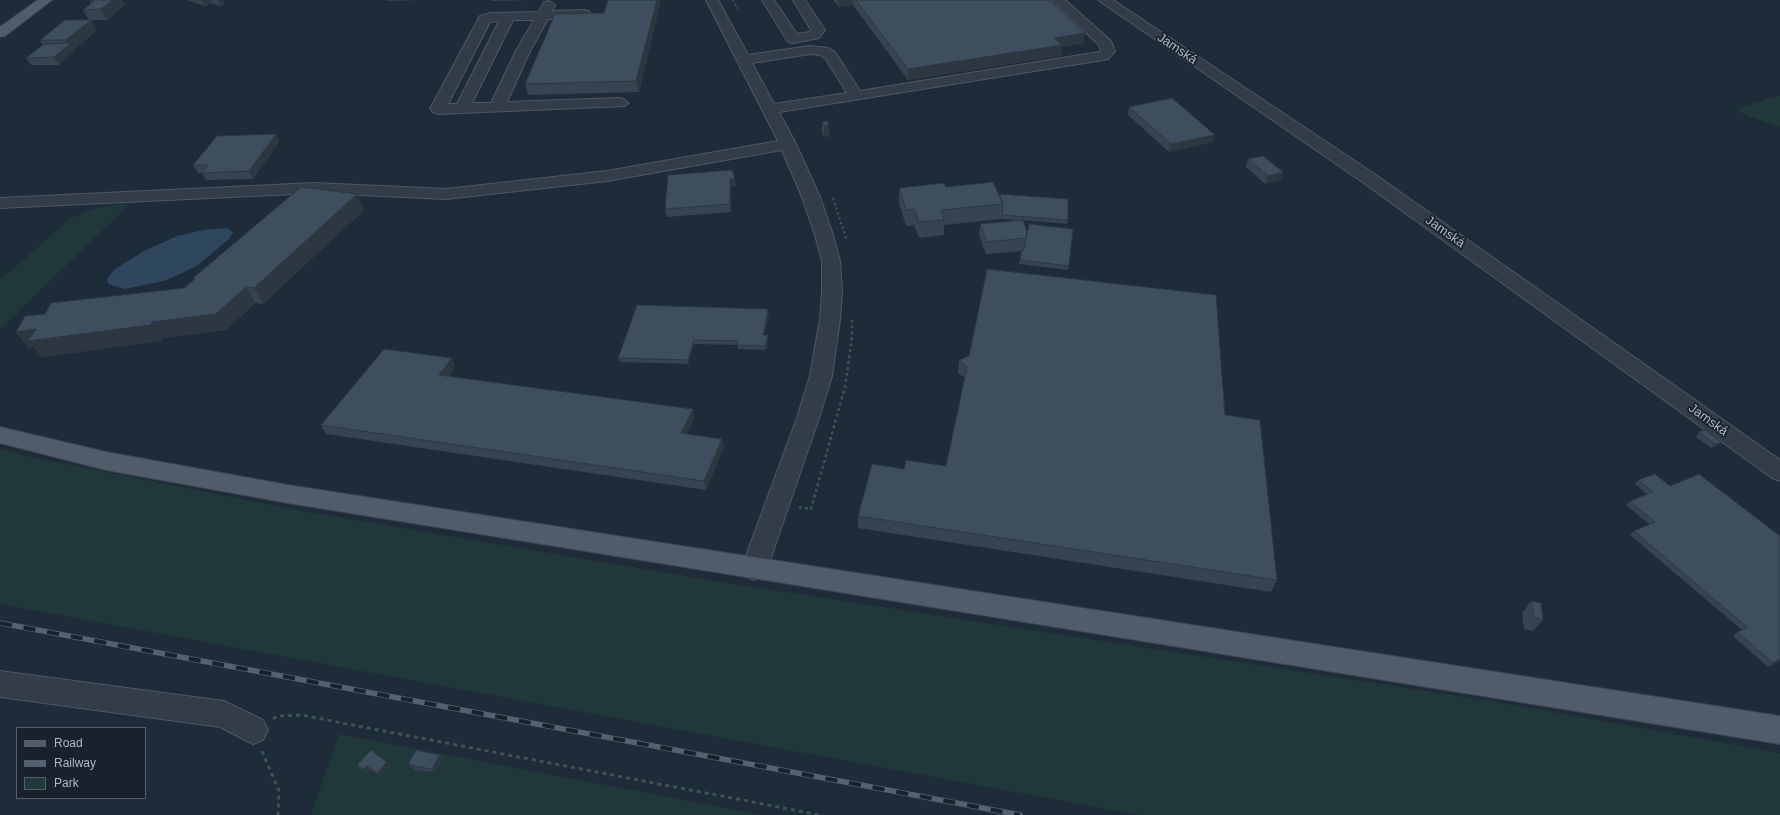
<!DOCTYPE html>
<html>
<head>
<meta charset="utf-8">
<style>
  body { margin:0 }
  #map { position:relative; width:1780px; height:815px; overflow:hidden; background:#1e2b38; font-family:Helvetica,sans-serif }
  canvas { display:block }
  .legend { position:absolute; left:16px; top:727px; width:130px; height:72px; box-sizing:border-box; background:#18222d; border:1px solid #535e6a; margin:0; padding:5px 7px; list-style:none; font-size:12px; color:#acb8c6 }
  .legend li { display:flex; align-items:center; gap:8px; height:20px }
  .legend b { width:20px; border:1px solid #535e6a }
</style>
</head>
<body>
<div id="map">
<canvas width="1780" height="815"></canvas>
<ul class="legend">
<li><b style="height:5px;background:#505c69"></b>Road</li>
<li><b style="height:5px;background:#536170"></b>Railway</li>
<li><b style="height:11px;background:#203839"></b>Park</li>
</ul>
</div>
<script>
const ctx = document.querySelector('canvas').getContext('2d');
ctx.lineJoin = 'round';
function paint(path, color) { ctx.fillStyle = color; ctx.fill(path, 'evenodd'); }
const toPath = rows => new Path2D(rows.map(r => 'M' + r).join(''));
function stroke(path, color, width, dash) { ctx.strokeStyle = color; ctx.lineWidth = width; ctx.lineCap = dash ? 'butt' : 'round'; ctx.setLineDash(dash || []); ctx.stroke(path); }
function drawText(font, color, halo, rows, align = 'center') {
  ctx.font = font + ' Helvetica,sans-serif'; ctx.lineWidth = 3.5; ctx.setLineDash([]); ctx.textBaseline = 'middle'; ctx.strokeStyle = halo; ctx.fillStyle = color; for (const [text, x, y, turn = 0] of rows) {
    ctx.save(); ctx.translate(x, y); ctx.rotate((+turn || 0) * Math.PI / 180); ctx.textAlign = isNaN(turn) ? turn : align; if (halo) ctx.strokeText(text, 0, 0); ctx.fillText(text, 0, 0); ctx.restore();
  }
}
paint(toPath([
  [1780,95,1780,128,1741,113,1738,108],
  [124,203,129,205,0,329,0,280,71,218,97,208],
  [0,448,30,457,308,512,714,581,1497,702,1780,753,1780,815,1139,815,0,604],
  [339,734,762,815,311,815]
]), '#203839');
paint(toPath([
  [227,228,233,232,230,238,198,265,182,273,164,281,124,289,108,284,107,279,115,269,144,251,177,236,203,230]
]), '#2f465f');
const minor = toPath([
  [706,0,718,0,748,55,810,46,828,48,835,52,860,91,1099,52,1101,50,1099,45,1051,0,1065,0,1111,41,1115,51,1108,59,1103,60,779,112,796,144,820,197,833,235,840,261,842,292,840,319,832,376,819,418,767,569,763,576,754,580,745,576,741,569,797,418,810,376,820,319,822,292,822,261,815,235,802,197,782,150,607,181,446,199,315,193,0,208,0,198,315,183,446,189,607,171,778,141,706,0],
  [810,54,820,55,825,58,847,93,774,104,752,63,810,54],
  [762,0,774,0,797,34,809,32,811,30,793,0,805,0,825,30,819,38,793,43,788,42,762,0],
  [1098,0,1113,0,1373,173,1780,460,1780,481,1772,478,1361,181,1098,0],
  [549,1,555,5,552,11,584,10,589,11,591,14,589,17,584,18,548,19,530,51,507,102,620,98,625,100,628,103,625,106,438,114,433,112,430,109,480,16,491,13,539,12,544,2,549,1],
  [513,20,534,20,516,51,491,103,472,103,513,20],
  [499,21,457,104,448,104,490,22,499,21],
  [0,671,224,701,263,720,268,730,263,740,253,744,220,727,0,697,0,671]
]);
const major = toPath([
  [38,0,52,0,5,36,0,37,0,27,38,0],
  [0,427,106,452,288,485,1780,716,1780,744,288,503,106,470,0,443,0,427]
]);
stroke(minor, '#4d5864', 2);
stroke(major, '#3c4652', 2);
stroke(toPath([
  [733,0,738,10]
]), '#3b5454', 1.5, [2, 2]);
stroke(toPath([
  [833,198,847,241]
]), '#3b5454', 2, [2.5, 2.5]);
stroke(toPath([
  [799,507,811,509,845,387,852,337,852,320]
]), '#3b5454', 2.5, [3, 3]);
stroke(toPath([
  [273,719,277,716,301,715,820,815],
  [262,751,279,791,278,815]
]), '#3b5454', 3, [4, 4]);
paint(minor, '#323d49');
paint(major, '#505c69');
const rail = toPath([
  [0,623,1020,815]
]);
stroke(rail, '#536170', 5.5);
stroke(rail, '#18222d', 4, [12]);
paint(toPath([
  [91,0,125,5,107,20,91,20,97,30,75,49,75,50,59,65,31,65,26,58,43,45,40,40,89,20,83,10,91,3,90,1],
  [186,0,223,0,225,4,221,6,213,4,205,6],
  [386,0,422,0,387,1],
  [491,0,535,0,492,1],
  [661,0,639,92,528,95,525,84,604,13],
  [833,0,1049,0,1084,43,1062,47,1061,56,908,80,853,5,839,7],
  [1129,107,1213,142,1169,152,1128,115],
  [822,122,830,136,824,137,822,133],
  [276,134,279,142,253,179,206,180,202,173,198,173,193,165],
  [1248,159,1281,180,1265,184,1246,167],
  [732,170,736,186,731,187,731,212,667,217,665,209],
  [946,187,999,194,1068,220,1067,224,1023,220,1027,231,1073,229,1068,270,1019,264,1022,251,986,254,979,235,980,224,1020,220,1002,219,944,225,944,235,919,238,914,225,906,226,899,203,899,188],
  [357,194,364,210,263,304,255,303,226,330,163,338,161,341,42,357,33,347,29,348,16,332,45,314,184,288,194,280,193,278],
  [768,309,769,313,764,335,768,340,766,350,738,349,737,345,694,344,688,364,620,362,618,358],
  [452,358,455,367,448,376,693,409,694,418,687,434,724,447,706,490,326,434,321,425],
  [959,360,1225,415,1277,580,1271,592,858,528,858,516,904,469,946,466,965,378,958,373],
  [1699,432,1721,442,1717,446,1711,448,1696,437],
  [1638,480,1670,486,1780,536,1780,661,1768,667,1733,636,1737,632,1742,630,1630,535,1634,531,1649,524,1626,505,1630,501,1647,494,1635,484],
  [1531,601,1543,620,1533,631,1524,629,1522,613],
  [443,758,435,772,415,770,414,768,411,767,408,764],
  [387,762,390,765,380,776,370,770,367,773,360,768,357,765]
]), '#364351');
paint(toPath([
  [113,0,122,0,125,5,107,20,101,9],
  [202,0,211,0,213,4,205,6],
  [218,0,223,0,225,4,221,6],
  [657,0,661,0,639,92,636,81],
  [838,0,853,0,853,5,839,7],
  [91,20,97,30,75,49,75,50,59,65,54,57,69,44,66,40],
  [1085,33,1084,43,1062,47,1061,56,908,80,908,69,1054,38],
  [829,125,830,136,824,137,824,126],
  [276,134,279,142,253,179,249,171],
  [1215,135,1213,142,1169,152,1171,144],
  [1283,172,1281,180,1265,184,1268,176],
  [735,178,736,186,731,187,731,212,730,204,730,179],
  [357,194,364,210,263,304,254,288],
  [246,287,255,303,226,330,163,338,161,341,42,357,33,347,29,348,16,332,36,329],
  [768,309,769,313,763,339,763,335],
  [768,335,768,340,766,350,765,346],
  [694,340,694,344,688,364,688,360],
  [452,358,455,367,443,384,439,375],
  [693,409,694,418,683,442,681,433],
  [722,439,724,447,706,490,704,481],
  [1721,442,1717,446,1711,448,1715,444],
  [1780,659,1780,661,1768,667,1773,663],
  [440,755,443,758,435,772,432,769],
  [387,762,390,765,380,776,377,773],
  [367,766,370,770,367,773,364,769]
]), '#2c3742');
const building = toPath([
  [91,0,113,0,101,9,83,10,94,1,90,1,91,0],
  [608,0,657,0,636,81,525,84,555,14,604,13,608,0],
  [856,0,1049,0,1085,33,1054,38,1062,45,908,69,856,0],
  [65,20,91,20,66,40,40,40,65,20],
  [71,43,54,57,26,58,44,44,71,43],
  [1172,98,1215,135,1171,144,1129,107,1172,98],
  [827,121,829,125,824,126,822,122,827,121],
  [276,134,249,171,202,173,208,165,193,165,217,136,276,134],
  [1263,156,1283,172,1268,176,1248,159,1263,156],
  [732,170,735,178,730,179,730,204,665,209,668,175,732,170],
  [993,182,1003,204,941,210,944,220,919,222,915,209,906,210,899,188,944,183,946,187,993,182],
  [301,187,357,194,254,288,246,287,216,314,152,322,150,325,28,341,36,329,16,332,25,316,45,314,51,303,184,288,195,279,193,278,301,187],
  [999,194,1068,199,1068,220,1002,215,1003,204,999,194],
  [1023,220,1027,231,1026,238,987,242,980,224,1023,220],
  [1029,224,1073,229,1069,266,1020,260,1022,250,1024,250,1029,224],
  [987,269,1216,295,1225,415,1260,420,1277,580,858,516,872,464,904,469,906,460,946,466,967,367,959,360,969,356,987,269],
  [637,305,768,309,763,335,768,335,765,346,737,345,738,341,694,340,688,360,618,358,637,305],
  [384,349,452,358,439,375,693,409,681,433,722,439,704,481,321,425,384,349],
  [1705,430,1721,442,1715,444,1699,432,1705,430],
  [1655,474,1670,486,1699,474,1780,536,1780,659,1773,663,1737,632,1748,628,1634,531,1655,522,1630,501,1653,492,1638,480,1655,474],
  [1531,601,1541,603,1543,620,1534,617,1531,601],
  [371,750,387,762,377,773,367,766,364,769,357,765,371,750],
  [416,750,440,755,432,769,413,766,413,765,408,764,416,750]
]);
paint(building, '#3f4e5e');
stroke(building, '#2c3742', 1);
drawText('13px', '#acb8c6', '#18222d', [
  ["Jamská",1177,49,34],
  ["Jamská",1445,232,35],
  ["Jamská",1708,420,36]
]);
</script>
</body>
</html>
